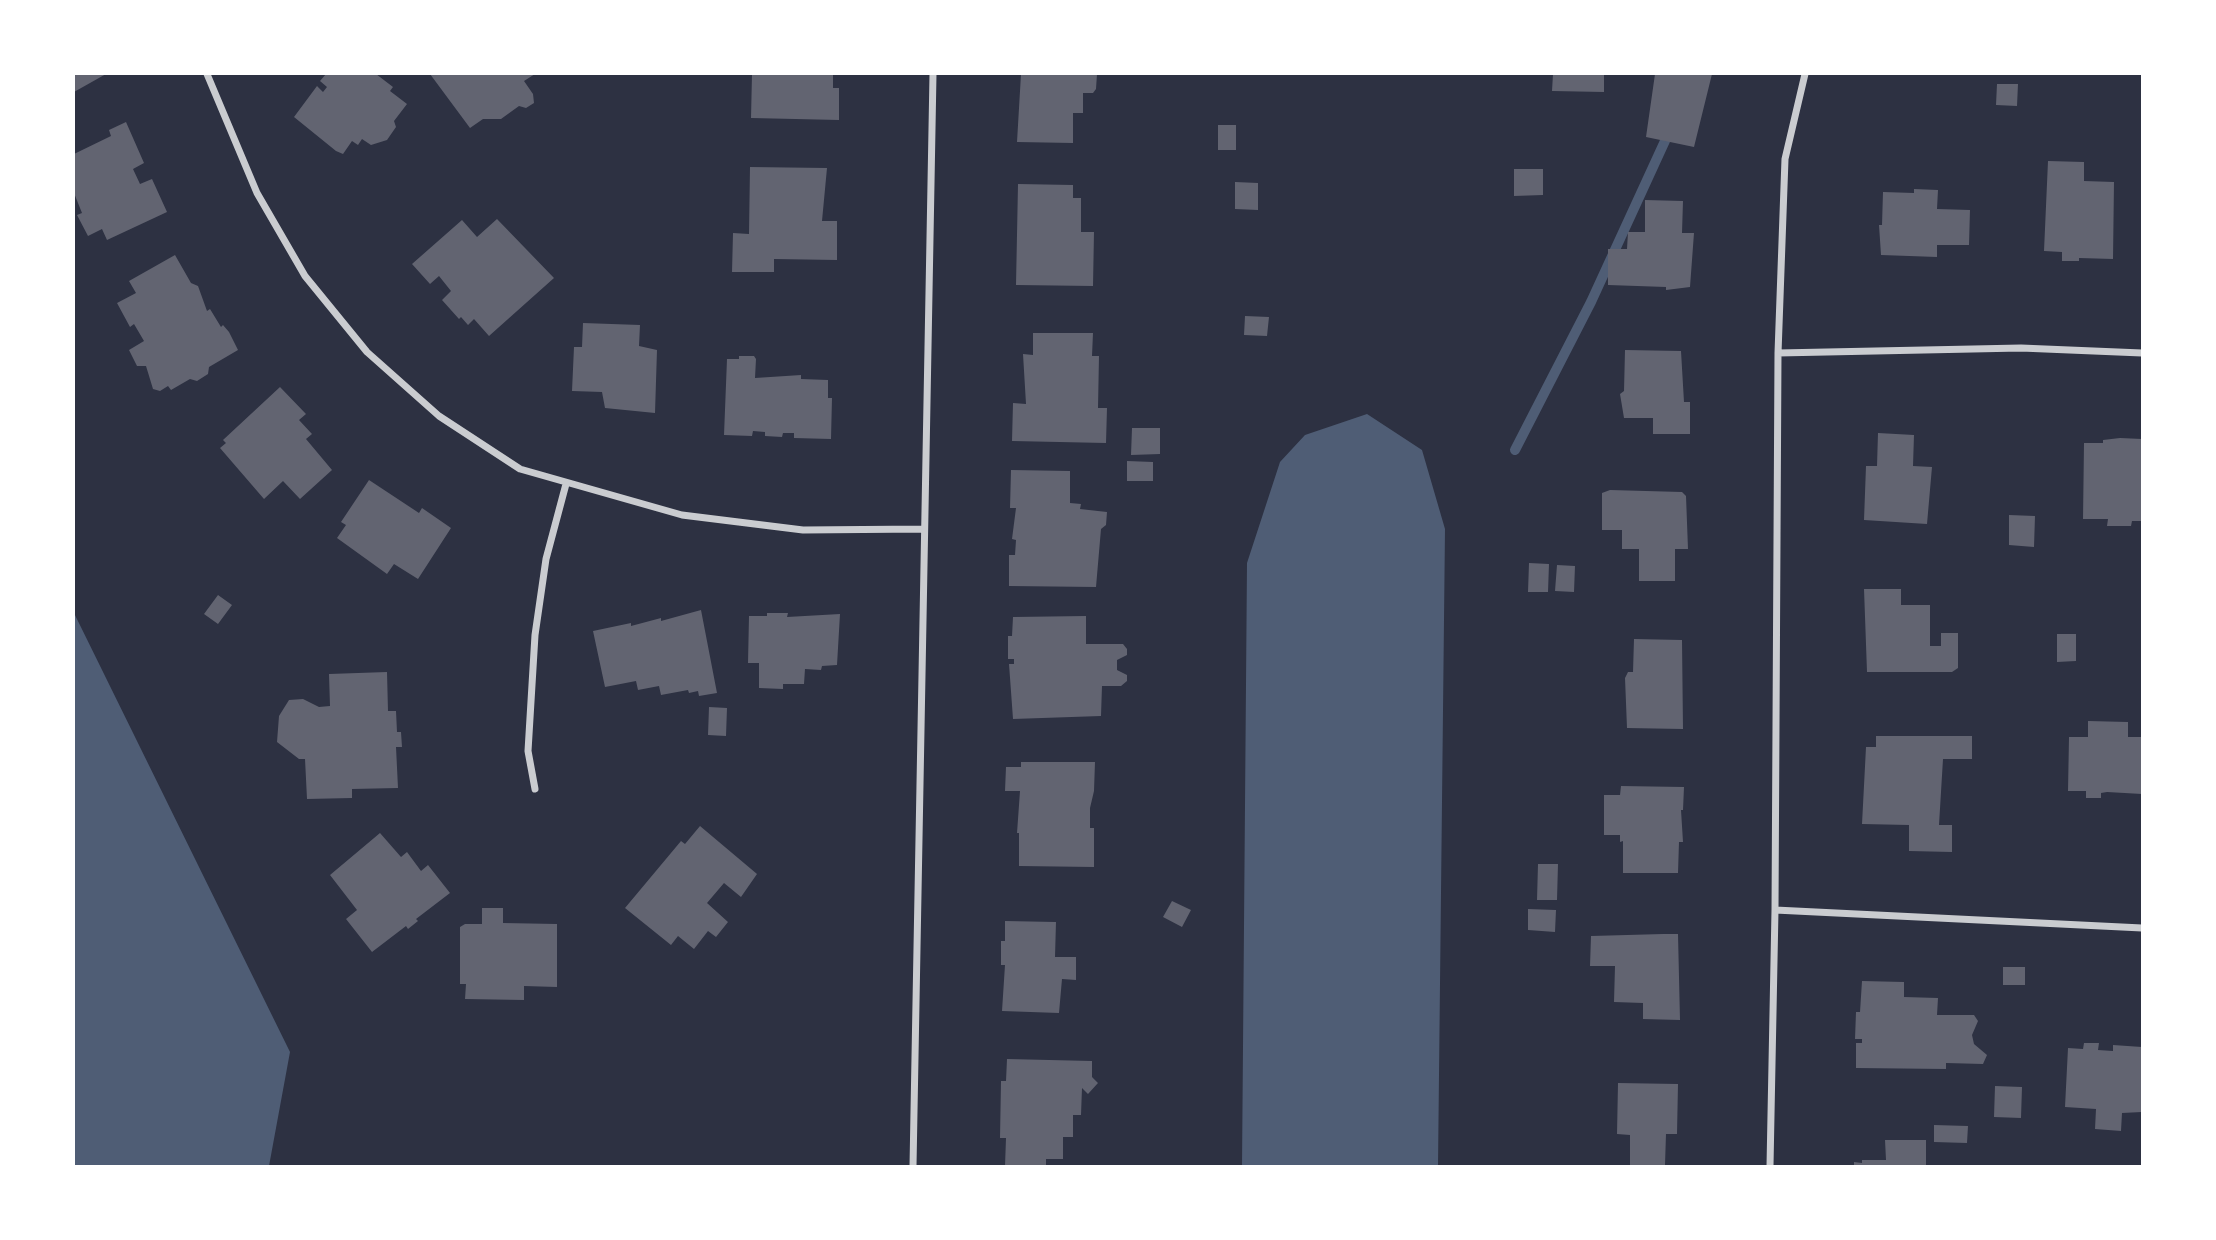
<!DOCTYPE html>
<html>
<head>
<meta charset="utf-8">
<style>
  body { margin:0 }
  #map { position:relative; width:2216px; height:1240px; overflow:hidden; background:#2d3142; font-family:"IBM Plex Serif",serif }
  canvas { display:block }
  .frame { position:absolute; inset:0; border:75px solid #fff; pointer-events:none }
</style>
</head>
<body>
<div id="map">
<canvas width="2216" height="1240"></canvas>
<div class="frame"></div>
</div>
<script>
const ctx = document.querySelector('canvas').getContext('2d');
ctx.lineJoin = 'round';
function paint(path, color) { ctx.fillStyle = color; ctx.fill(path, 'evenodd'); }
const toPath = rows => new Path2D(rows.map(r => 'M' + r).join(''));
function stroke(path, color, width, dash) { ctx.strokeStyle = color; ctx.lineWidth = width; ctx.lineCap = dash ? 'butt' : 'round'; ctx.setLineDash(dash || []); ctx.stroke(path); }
paint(toPath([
  [1367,414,1422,450,1445,529,1438,1166,1242,1166,1247,563,1280,462,1305,435],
  [74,613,290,1052,269,1166,74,1166]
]), '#4f5d75');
stroke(toPath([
  [1515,450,1591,302,1670,130]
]), '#4f5d75', 10);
paint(toPath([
  [74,74,106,74,74,92],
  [326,74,376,74,393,87,390,91,407,104,394,121,396,127,387,140,371,145,362,139,358,145,352,141,343,154,336,151,294,117,317,86,323,92,327,87,320,81],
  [430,74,535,74,524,81,533,94,534,103,526,108,519,106,501,119,483,119,470,128],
  [752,74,833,74,833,88,839,88,839,120,751,118],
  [1021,74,1097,74,1096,89,1093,93,1083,93,1083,113,1073,113,1073,143,1017,142],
  [1553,74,1604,74,1604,92,1552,91],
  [1655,74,1712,74,1694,147,1646,137],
  [1997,84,2018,84,2017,106,1996,105],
  [126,122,144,163,133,169,140,184,152,179,167,212,107,240,102,229,88,236,77,215,82,213,74,193,74,154,111,136,109,130],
  [1218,125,1236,125,1236,150,1218,150],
  [2048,161,2084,162,2084,181,2114,182,2113,259,2079,258,2079,261,2062,261,2062,252,2044,251],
  [750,167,827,168,822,221,837,221,837,260,774,259,774,272,732,272,733,233,749,234],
  [1514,169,1543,169,1543,195,1514,196],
  [1235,182,1258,183,1258,210,1235,209],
  [1018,184,1073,185,1073,198,1081,198,1081,232,1094,232,1093,286,1016,285],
  [1914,189,1938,190,1937,209,1970,210,1969,245,1937,245,1937,257,1881,255,1879,225,1882,225,1883,192,1914,193],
  [1645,200,1683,201,1682,233,1694,233,1690,287,1666,290,1666,287,1608,285,1608,249,1627,249,1628,232,1645,232],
  [497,219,554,278,489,336,474,319,468,325,461,317,459,319,442,300,451,291,439,276,430,284,412,264,462,220,477,237],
  [175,255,191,283,198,286,207,311,210,309,221,327,223,325,229,332,238,350,209,367,208,374,197,381,190,379,171,390,168,386,160,391,153,389,146,366,137,366,129,350,144,341,134,324,130,327,117,303,136,293,129,281],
  [1245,316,1269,317,1267,336,1244,335],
  [583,323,640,325,639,346,657,350,655,413,605,408,602,392,572,391,574,347,582,347],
  [1033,333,1093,333,1092,356,1099,356,1098,408,1107,408,1106,443,1012,441,1013,403,1026,404,1023,354,1033,355],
  [1625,350,1681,351,1684,402,1690,402,1690,434,1653,434,1653,418,1624,418,1620,394,1624,391],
  [739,356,754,356,756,359,755,378,801,375,801,379,828,380,828,398,832,398,831,439,794,438,794,433,783,433,782,437,765,436,765,432,753,431,752,436,724,435,727,359,739,359],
  [280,387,306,414,299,420,312,434,306,439,332,470,300,499,283,481,264,499,220,448,226,443,223,440],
  [1132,428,1160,428,1160,454,1131,455],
  [1878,433,1914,435,1913,466,1932,467,1927,524,1864,520,1866,466,1877,466],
  [2120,438,2142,439,2142,521,2132,521,2131,526,2107,526,2108,519,2083,519,2084,443,2103,443,2103,440],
  [1127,461,1153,462,1153,481,1127,481],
  [1011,470,1070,471,1070,503,1081,504,1080,509,1107,512,1106,525,1101,529,1096,587,1009,586,1009,555,1015,555,1016,540,1012,539,1016,508,1010,508],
  [369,480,419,513,422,508,451,528,418,579,394,564,387,574,337,538,346,525,341,522],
  [1610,490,1682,492,1686,496,1688,549,1675,549,1675,581,1639,581,1639,549,1622,549,1622,530,1602,530,1602,493],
  [2009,515,2035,516,2034,547,2009,545],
  [1529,563,1549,564,1548,592,1528,592],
  [1557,565,1575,566,1574,592,1555,591],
  [1864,589,1901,589,1901,605,1930,605,1930,646,1941,646,1941,633,1958,633,1958,668,1952,672,1867,672],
  [218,595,232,605,218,624,204,614],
  [701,610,717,693,699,696,698,691,689,693,688,690,661,695,659,686,638,690,636,681,605,687,593,631,631,623,631,626,661,618,661,621],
  [767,613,788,613,787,617,840,614,837,665,822,666,821,670,805,669,804,684,783,684,783,689,759,688,759,663,748,663,749,616,767,616],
  [1086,616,1086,644,1123,644,1127,649,1127,655,1117,660,1117,670,1127,675,1127,681,1121,686,1102,686,1101,716,1013,719,1009,664,1014,664,1014,659,1008,659,1008,636,1012,636,1013,617],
  [2057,634,2076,634,2076,661,2057,662],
  [1634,639,1682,640,1683,729,1627,728,1625,678,1628,672,1633,672],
  [387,672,388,711,396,711,397,732,401,732,402,747,396,747,398,788,352,789,352,798,307,799,305,759,299,759,277,742,279,716,289,700,303,699,319,707,330,706,329,674],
  [709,707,727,708,726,736,708,735],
  [2088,721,2128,722,2128,737,2142,737,2142,794,2107,792,2101,793,2101,798,2086,798,2086,791,2068,791,2069,737,2088,737],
  [1876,736,1972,736,1972,759,1943,759,1939,825,1952,825,1952,852,1909,851,1909,825,1862,824,1866,747,1876,747],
  [1021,762,1095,762,1094,791,1090,808,1090,828,1094,828,1094,867,1019,866,1019,833,1017,833,1020,791,1005,791,1006,767,1021,767],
  [1621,786,1684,787,1683,810,1681,810,1683,842,1679,842,1678,873,1623,873,1623,841,1620,842,1620,835,1604,835,1604,795,1620,795],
  [700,826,757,874,741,897,724,883,707,903,728,922,716,937,708,931,694,949,678,936,671,945,625,908,681,841,685,844],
  [380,833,401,857,407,852,421,871,428,865,450,893,416,919,418,921,408,929,406,926,372,952,346,919,357,910,330,875],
  [1538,864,1558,864,1557,900,1537,900],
  [1172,901,1191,910,1182,927,1163,917],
  [482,908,503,908,503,923,557,924,557,987,524,986,524,1000,465,999,466,984,460,984,460,927,465,924,482,924],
  [1528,909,1556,910,1555,932,1528,930],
  [1005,921,1056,922,1055,957,1076,957,1076,980,1062,979,1059,1013,1002,1011,1005,965,1001,965,1001,941,1005,941],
  [1663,934,1678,934,1680,1020,1643,1019,1643,1003,1614,1002,1615,966,1590,966,1591,936],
  [2003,967,2025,967,2025,985,2003,985],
  [1862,981,1904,982,1904,997,1938,998,1937,1015,1974,1015,1978,1021,1972,1035,1974,1044,1987,1055,1983,1064,1946,1063,1946,1069,1856,1068,1856,1043,1862,1043,1862,1039,1855,1039,1856,1012,1860,1012],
  [2084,1043,2099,1043,2098,1050,2113,1051,2113,1045,2142,1047,2142,1112,2122,1113,2121,1131,2095,1129,2096,1109,2065,1107,2068,1048,2083,1049],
  [1007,1059,1092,1061,1092,1077,1098,1083,1088,1094,1082,1088,1081,1115,1073,1115,1073,1137,1063,1137,1063,1159,1046,1159,1046,1166,1005,1166,1006,1138,1000,1138,1001,1081,1006,1081],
  [1618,1083,1678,1084,1677,1134,1666,1134,1665,1165,1630,1165,1630,1135,1617,1134],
  [1995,1086,2022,1087,2021,1118,1994,1117],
  [1934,1125,1968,1126,1967,1143,1934,1142],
  [1885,1140,1926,1140,1926,1166,1854,1166,1854,1162,1862,1163,1862,1160,1886,1160]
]), '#626471');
stroke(toPath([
  [207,74,257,193,305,276,367,352,439,416,520,469,682,515,803,530,923,529],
  [1778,353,2021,348,2142,353],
  [535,789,528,751,535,635,546,559,566,484],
  [1775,910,2142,928],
  [913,1166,933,74],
  [1770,1166,1775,910,1778,353,1785,159,1805,74]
]), '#caccd0', 7);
</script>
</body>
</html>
